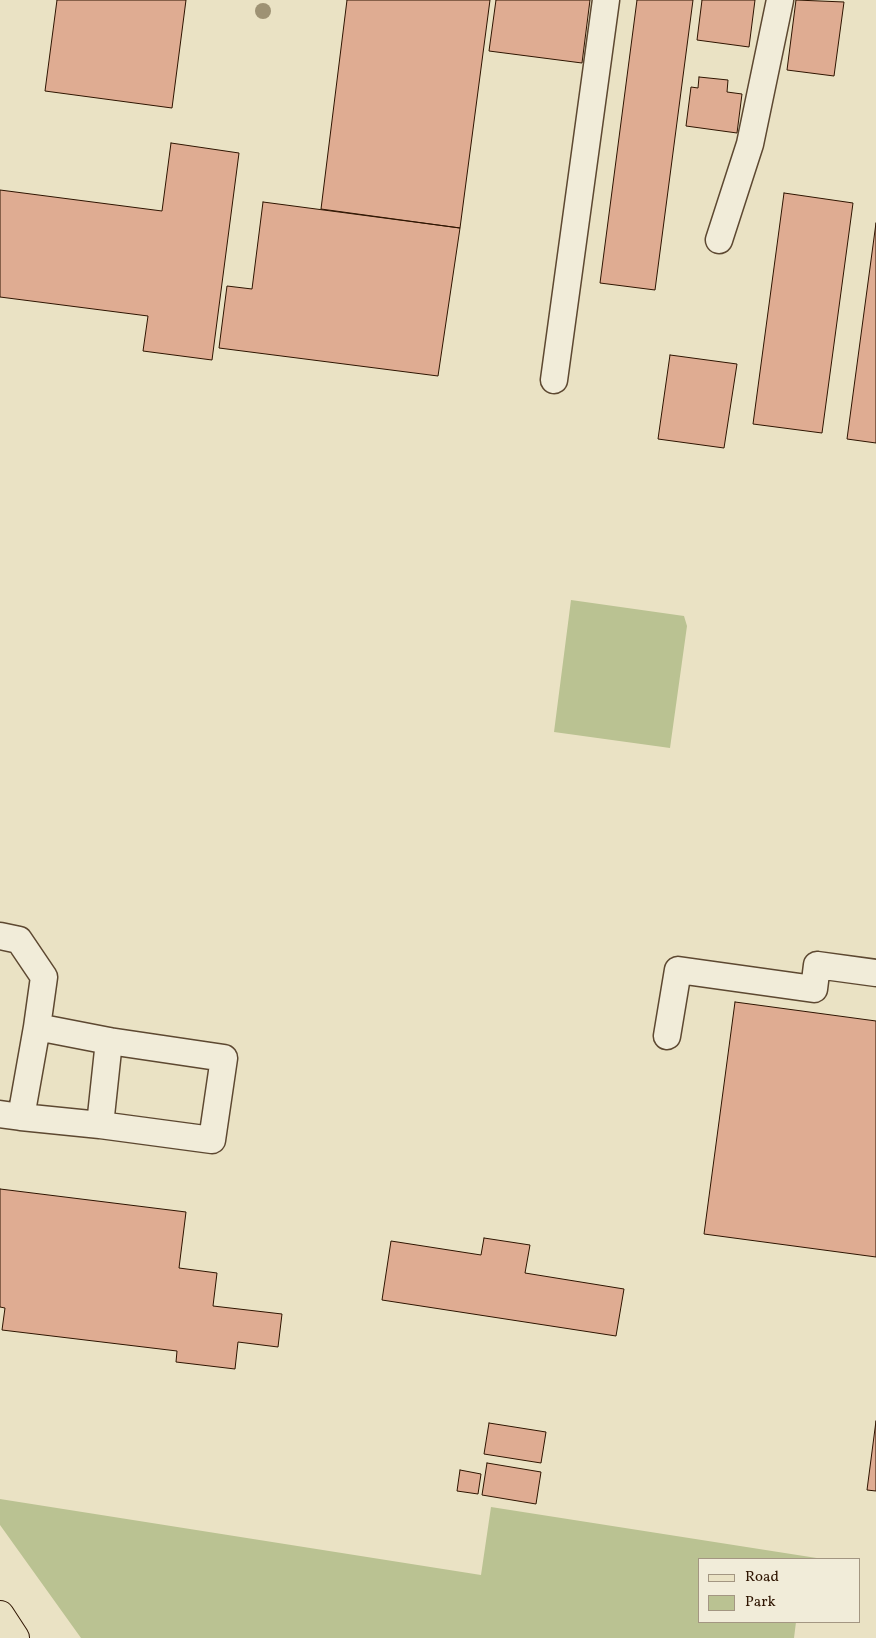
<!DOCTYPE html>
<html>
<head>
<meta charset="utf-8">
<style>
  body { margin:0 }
  #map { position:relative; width:876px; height:1638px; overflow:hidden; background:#eae2c4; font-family:Vollkorn,serif }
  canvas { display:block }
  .legend { position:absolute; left:698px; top:1558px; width:162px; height:65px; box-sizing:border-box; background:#f1ecd9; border:1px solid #a39682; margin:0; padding:6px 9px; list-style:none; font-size:15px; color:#2e1400 }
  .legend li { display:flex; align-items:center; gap:10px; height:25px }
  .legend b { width:25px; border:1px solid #a39682 }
</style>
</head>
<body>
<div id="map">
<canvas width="876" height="1638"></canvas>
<ul class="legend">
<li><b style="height:6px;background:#eae2c4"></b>Road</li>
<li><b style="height:14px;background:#bac292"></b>Park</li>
</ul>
</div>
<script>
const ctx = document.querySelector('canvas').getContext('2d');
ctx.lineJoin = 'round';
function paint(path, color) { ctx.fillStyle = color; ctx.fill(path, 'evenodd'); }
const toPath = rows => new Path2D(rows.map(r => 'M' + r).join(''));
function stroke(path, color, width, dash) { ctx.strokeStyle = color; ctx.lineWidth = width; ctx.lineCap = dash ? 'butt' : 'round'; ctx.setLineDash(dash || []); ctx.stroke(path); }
paint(toPath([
  [571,600,684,616,687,626,670,748,554,732],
  [0,1499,481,1575,491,1507,823,1559,700,1559,700,1622,796,1622,794,1638,81,1638,0,1525]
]), '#bac292');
const building = toPath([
  [57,0,186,0,172,108,45,91,57,0],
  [347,0,490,0,460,228,321,209,347,0],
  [496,0,590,0,582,63,489,51,496,0],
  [637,0,693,0,655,290,600,283,637,0],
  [702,0,755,0,749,47,697,40,702,0],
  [796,0,844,2,834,76,787,70,796,0],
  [699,77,728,80,727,92,742,94,737,133,686,126,691,87,698,88,699,77],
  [171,143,239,153,212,360,143,351,148,316,0,297,0,190,162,211,171,143],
  [784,193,853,203,822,433,753,424,784,193],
  [263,202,460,228,438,376,219,348,227,286,252,289,263,202],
  [876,223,876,443,847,439,876,223],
  [670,355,737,364,724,448,658,439,670,355],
  [735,1002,876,1021,876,1257,704,1234,735,1002],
  [0,1189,186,1212,179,1268,217,1273,213,1306,282,1314,278,1347,238,1342,235,1369,176,1362,177,1351,2,1330,5,1308,0,1307,0,1189],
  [484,1238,530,1245,525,1273,624,1289,616,1336,382,1300,391,1241,481,1255,484,1238],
  [876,1421,876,1491,867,1490,876,1421],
  [489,1423,546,1432,541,1463,484,1454,489,1423],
  [487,1463,541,1472,536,1504,482,1495,487,1463],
  [460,1470,481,1474,478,1494,457,1491,460,1470]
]);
paint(building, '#dfac92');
stroke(building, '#2e1400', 1);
const minor = toPath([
  [719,240,750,144,780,0],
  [554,380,606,0],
  [0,936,19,940,44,977,37,1027,21,1117,0,1114],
  [37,1027,109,1041,224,1058,212,1140,100,1125,109,1041],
  [667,1036,678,970,814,989,817,965,876,973],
  [21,1117,100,1125]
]);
const major = toPath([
  [0,1615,15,1638]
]);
stroke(minor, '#5d4831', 29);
stroke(major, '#2e1400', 30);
stroke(minor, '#f1ecd9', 26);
stroke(major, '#eae2c4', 28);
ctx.fillStyle = '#9e9274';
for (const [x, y] of [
  [263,11]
]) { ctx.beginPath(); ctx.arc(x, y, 8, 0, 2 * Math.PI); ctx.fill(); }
</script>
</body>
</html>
